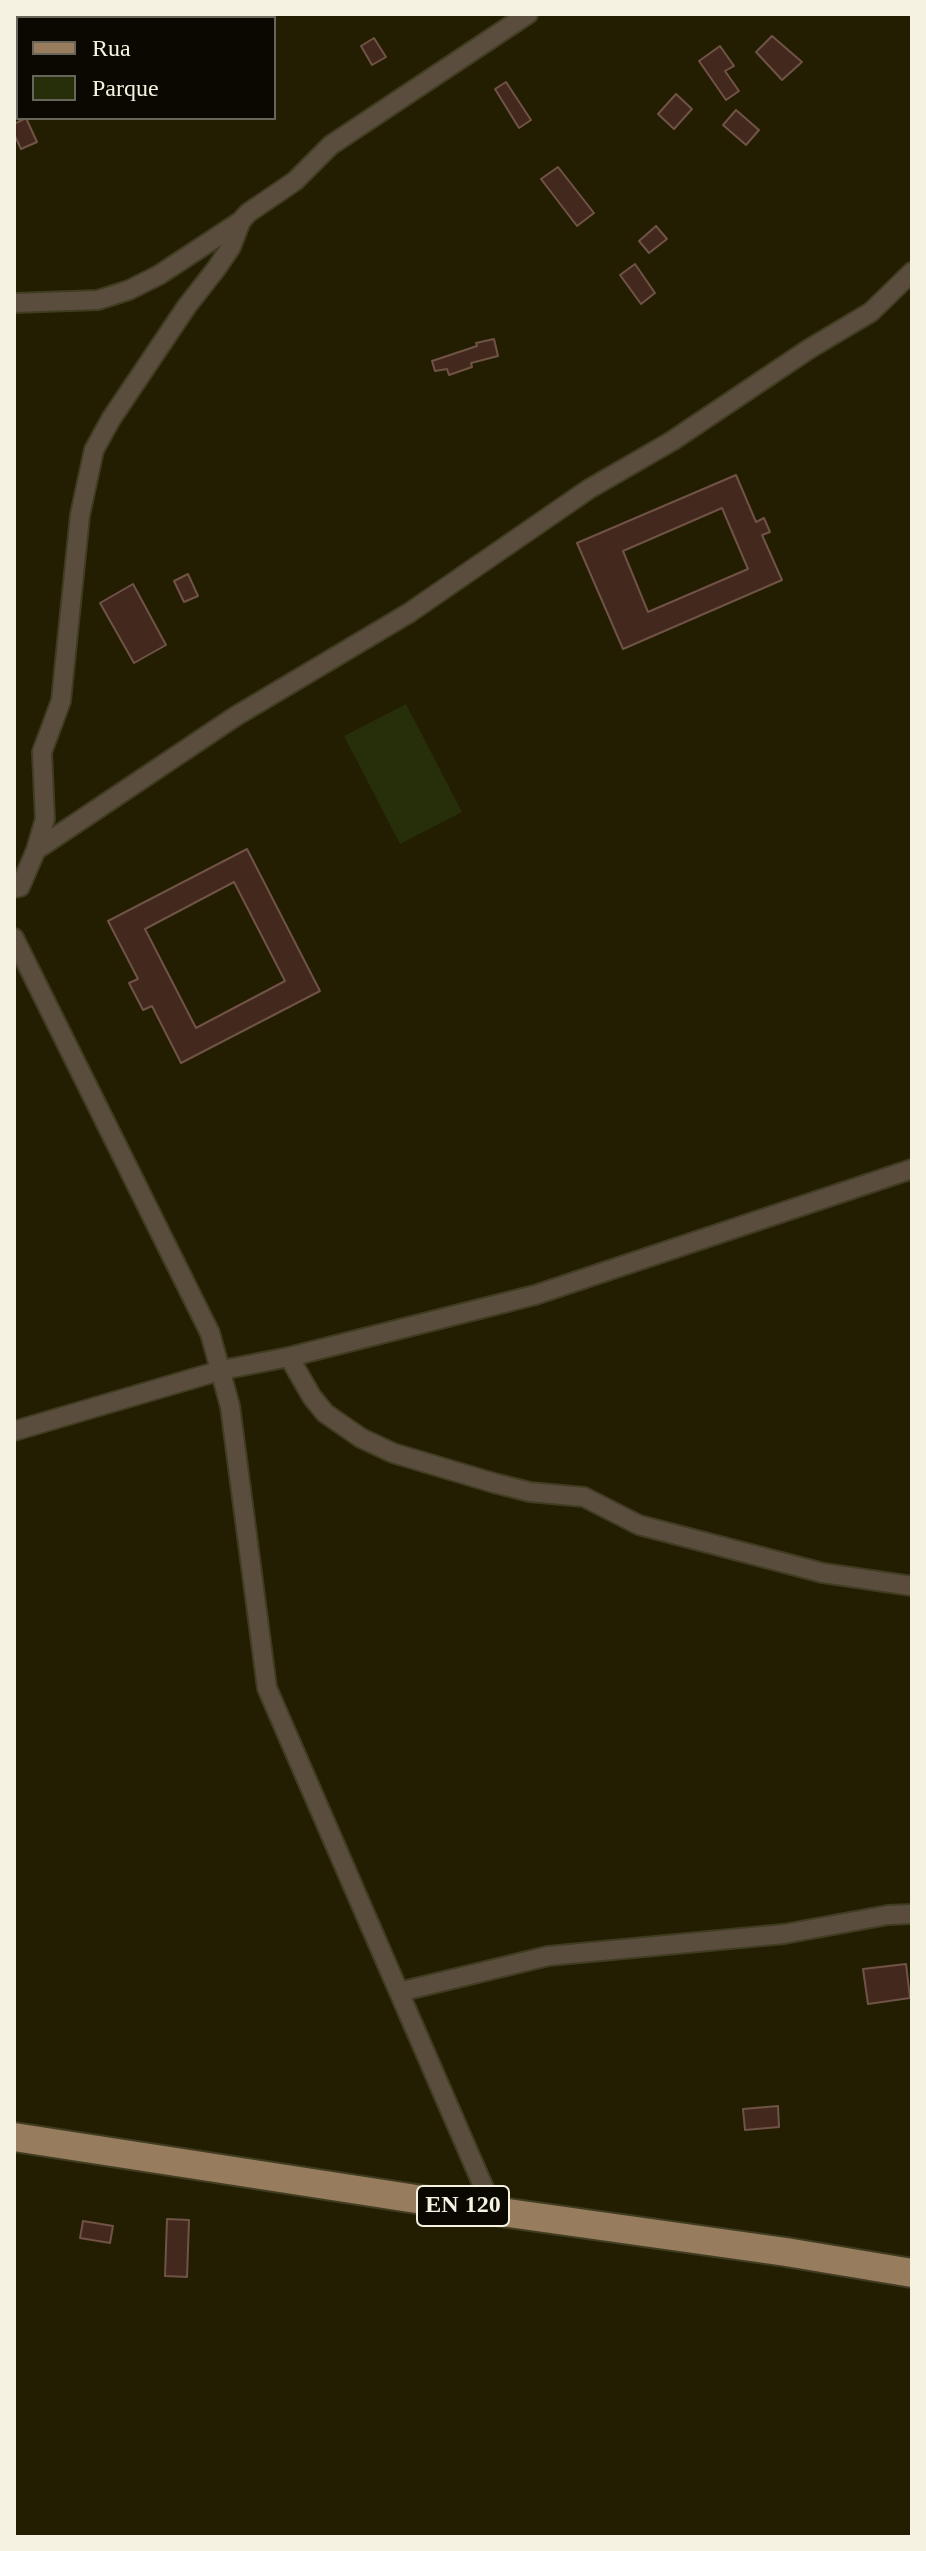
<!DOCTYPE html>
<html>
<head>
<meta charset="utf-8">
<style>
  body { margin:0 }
  #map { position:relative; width:926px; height:2551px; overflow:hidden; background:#231e02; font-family:Georgia,serif }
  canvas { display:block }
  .frame { position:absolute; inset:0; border:16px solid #f5f2e1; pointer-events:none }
  .legend { position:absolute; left:16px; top:16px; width:260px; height:104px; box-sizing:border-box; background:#0a0801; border:2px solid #68665b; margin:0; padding:10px 14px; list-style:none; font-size:24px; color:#f5f2e1 }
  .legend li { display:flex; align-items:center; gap:16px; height:40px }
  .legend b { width:40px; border:2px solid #68665b }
</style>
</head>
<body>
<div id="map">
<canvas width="926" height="2551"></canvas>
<div class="frame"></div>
<ul class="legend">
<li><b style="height:10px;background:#977d5d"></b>Rua</li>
<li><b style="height:22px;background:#262e0a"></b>Parque</li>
</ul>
</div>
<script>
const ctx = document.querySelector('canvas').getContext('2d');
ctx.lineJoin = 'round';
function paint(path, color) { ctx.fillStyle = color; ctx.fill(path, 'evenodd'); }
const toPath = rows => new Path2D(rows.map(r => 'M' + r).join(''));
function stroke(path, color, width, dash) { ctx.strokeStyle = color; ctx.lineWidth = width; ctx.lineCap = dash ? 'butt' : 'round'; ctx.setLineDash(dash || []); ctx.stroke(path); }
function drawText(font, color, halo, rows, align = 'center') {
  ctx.font = font + ' Georgia,serif'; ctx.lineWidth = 6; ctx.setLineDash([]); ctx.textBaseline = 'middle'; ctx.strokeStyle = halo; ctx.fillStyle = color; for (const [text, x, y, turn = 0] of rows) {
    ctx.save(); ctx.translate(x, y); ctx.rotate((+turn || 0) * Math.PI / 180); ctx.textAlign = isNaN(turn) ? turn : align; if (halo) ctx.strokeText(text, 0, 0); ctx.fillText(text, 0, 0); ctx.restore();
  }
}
paint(toPath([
  [406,704,462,812,400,844,344,736]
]), '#262e0a');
const building = toPath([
  [772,36,802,62,782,80,756,52,772,36],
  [374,38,386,57,372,65,361,46,374,38],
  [720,46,734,66,725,71,739,91,726,100,699,61,720,46],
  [506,82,531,120,519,128,495,89,506,82],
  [676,94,692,109,674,129,658,114,676,94],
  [736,110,759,130,746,145,723,125,736,110],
  [26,118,37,142,21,149,14,134,14,124,26,118],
  [558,167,594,213,577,226,541,179,558,167],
  [656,226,667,239,649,253,639,241,656,226],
  [635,264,655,293,641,304,620,275,635,264],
  [494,339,498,356,471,363,472,367,449,375,447,369,435,371,432,361,477,346,476,343,494,339],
  [736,475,756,522,764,518,770,532,762,535,782,580,623,649,577,543,736,475],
  [722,508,748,569,648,612,623,551,722,508],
  [188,574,198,596,184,602,174,581,188,574],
  [133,584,166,645,134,663,100,603,133,584],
  [247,849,320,991,181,1063,152,1006,143,1010,129,983,138,979,108,921,247,849],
  [234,882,285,981,196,1028,145,929,234,882],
  [906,1964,910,1998,868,2004,863,1969,906,1964],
  [778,2106,779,2127,745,2130,743,2109,778,2106],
  [167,2219,189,2220,187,2277,165,2276,167,2219],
  [83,2221,113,2226,110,2243,80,2238,83,2221]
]);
paint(building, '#43281d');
stroke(building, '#705346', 2);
const minor = toPath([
  [14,303,98,300,129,290,159,275,241,221],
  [36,850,236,716,409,613,589,489,672,441,809,349,871,312,912,272],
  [14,888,20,887,36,850,45,819,42,752,61,701,80,515,94,450,111,419,187,306,216,269,231,247,241,221,248,213,295,181,331,145,528,14],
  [14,938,210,1333,230,1406,267,1688,494,2211],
  [289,1357,312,1397,325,1413,361,1438,393,1453,494,1483,530,1492,584,1497,639,1525,823,1573,912,1586],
  [14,1431,222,1370,289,1357,535,1295,912,1169],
  [399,1992,548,1956,784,1934,888,1915,912,1914]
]);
const primary = toPath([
  [14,2137,494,2211,786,2252,912,2273]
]);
stroke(minor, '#403c21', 22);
stroke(primary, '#403c21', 32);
stroke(minor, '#5a4d3e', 18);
stroke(primary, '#977d5d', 28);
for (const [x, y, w] of [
  [463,2206,92]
]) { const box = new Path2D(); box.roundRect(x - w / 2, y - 20, w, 40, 6); ctx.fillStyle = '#0a0801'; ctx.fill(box); stroke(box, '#f5f2e1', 2); }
drawText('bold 24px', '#f5f2e1', null, [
  ["EN 120",463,2206]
]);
</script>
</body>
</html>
